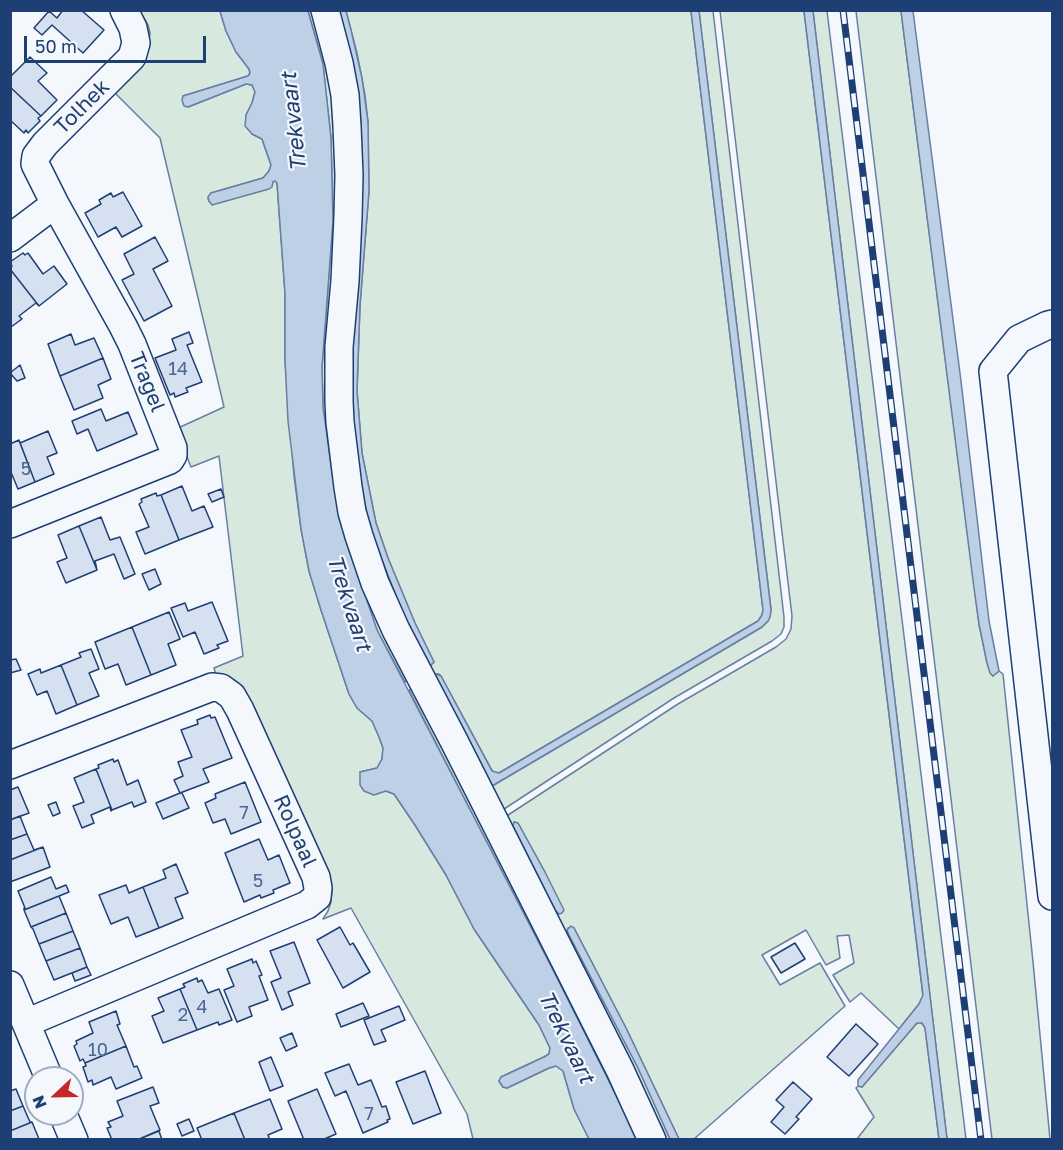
<!DOCTYPE html>
<html>
<head>
<meta charset="utf-8">
<style>
  body { margin:0 }
  #map { position:relative; width:1063px; height:1150px; overflow:hidden; background:#f4f7fb; font-family:"Golos Text",sans-serif }
  canvas { display:block }
  .frame { position:absolute; inset:0; border:12px solid #1d3f73; pointer-events:none }
  .north { position:absolute; left:24px; top:1066px; width:60px; height:60px; box-sizing:border-box; background:#f4f7fb; border:2px solid #9eadc5; border-radius:50%; rotate:248deg; font-size:16px; font-weight:700; line-height:24px; text-align:center; color:#1d3f73 }
  .north::after { content:''; display:block; margin:auto; width:21px; height:27px; background:#c62828; clip-path:polygon(50% 0,100% 100%,50% 72%,0 100%) }
  .scale { position:absolute; left:24px; top:36px; width:182px; height:27px; box-sizing:border-box; border:3px solid #1d3f73; border-top:0; padding-left:8px; font-size:18px; line-height:21px; white-space:nowrap; color:#1d3f73; -webkit-text-stroke:4px #f4f7fb; paint-order:stroke }
</style>
</head>
<body>
<div id="map">
<canvas width="1063" height="1150"></canvas>
<div class="frame"></div>
<div class="north">N</div>
<div class="scale">50 m</div>
</div>
<script>
const ctx = document.querySelector('canvas').getContext('2d');
ctx.lineJoin = 'round';
function paint(path, color) { ctx.fillStyle = color; ctx.fill(path, 'evenodd'); }
const toPath = rows => new Path2D(rows.map(r => 'M' + r).join(''));
function stroke(path, color, width, dash) { ctx.strokeStyle = color; ctx.lineWidth = width; ctx.lineCap = dash ? 'butt' : 'round'; ctx.setLineDash(dash || []); ctx.stroke(path); }
function drawText(font, color, halo, rows, align = 'center') {
  ctx.font = font + ' "Golos Text",sans-serif'; ctx.lineWidth = 4.5; ctx.setLineDash([]); ctx.textBaseline = 'middle'; ctx.strokeStyle = halo; ctx.fillStyle = color; for (const [text, x, y, turn = 0] of rows) {
    ctx.save(); ctx.translate(x, y); ctx.rotate((+turn || 0) * Math.PI / 180); ctx.textAlign = isNaN(turn) ? turn : align; if (halo) ctx.strokeText(text, 0, 0); ctx.fillText(text, 0, 0); ctx.restore();
  }
}
const green = toPath([
  [135,11,220,11,226,31,236,52,249,69,250,73,248,76,183,96,188,107,246,84,252,85,255,92,252,103,246,115,252,134,262,139,271,165,269,171,263,178,211,193,208,198,209,201,275,181,277,183,285,293,285,360,294,476,301,529,309,571,321,610,349,694,357,708,372,721,379,737,383,748,382,759,377,768,360,772,386,791,394,794,415,825,446,875,474,929,539,1025,550,1048,549,1054,544,1057,501,1077,499,1081,503,1087,507,1088,549,1068,556,1066,563,1071,574,1109,589,1139,473,1139,467,1114,351,908,323,919,328,911,331,902,332,888,238,683,230,678,216,675,214,668,243,656,219,456,191,467,176,429,224,407,160,138,110,88,148,48,150,33,148,25,144,18,135,11],
  [308,11,320,11,339,96,334,401,414,677,405,682,377,630,362,588,347,542,332,472,323,407,322,367,333,221,331,138,323,65,308,11],
  [331,11,339,11,355,77,361,123,362,158,361,227,354,303,351,360,351,392,356,457,369,525,376,547,408,626,426,663,428,666,430,666,434,662,415,623,388,558,376,523,362,453,357,391,360,305,369,191,368,122,365,95,357,53,346,11,691,11,763,610,762,615,758,621,499,773,493,772,441,676,439,674,436,674,435,679,492,786,762,627,768,621,770,617,771,609,699,11,713,11,784,617,784,627,781,634,772,641,674,698,501,811,494,807,459,738,400,628,372,559,358,511,346,421,344,371,354,218,355,175,353,126,350,94,344,62,331,11],
  [720,11,804,11,923,996,919,1004,899,1029,861,993,850,1002,833,975,854,963,849,935,837,936,840,958,826,965,806,930,762,955,780,985,820,963,845,1006,694,1139,679,1139,626,1028,574,928,571,927,568,928,567,931,638,1068,670,1139,660,1139,502,819,678,704,776,647,786,639,791,629,792,616,720,11],
  [514,822,518,823,546,874,556,910,513,826,514,822],
  [813,11,827,11,966,1139,947,1139,813,11],
  [856,11,901,11,979,624,987,663,990,672,993,676,999,671,1003,674,1033,962,1050,1139,992,1139,856,11],
  [420,688,450,743,635,1132,409,690,420,688],
  [919,1022,924,1025,925,1028,939,1139,857,1139,874,1117,856,1088,858,1086,862,1087,917,1023,919,1022]
]);
paint(green, '#d7e8df');
stroke(green, '#687fa3', 1.5);
const water = toPath([
  [220,11,308,11,323,64,331,138,333,221,322,367,323,407,332,472,347,542,377,630,552,968,638,1139,589,1139,574,1109,563,1071,556,1066,549,1068,507,1088,503,1087,499,1081,501,1077,544,1057,549,1054,550,1048,539,1025,474,929,446,875,415,825,394,794,386,791,374,795,364,791,360,785,360,772,377,768,382,759,383,748,379,737,372,721,357,708,349,694,321,610,309,571,301,529,288,421,285,360,285,293,277,183,275,181,273,182,272,187,269,189,212,205,209,201,208,197,211,193,263,178,269,171,271,165,262,139,252,134,245,126,246,115,252,103,255,92,252,85,246,84,188,107,184,106,182,100,183,96,248,76,250,73,249,69,236,52,226,31,220,11],
  [339,11,346,11,351,30,362,78,368,122,369,191,360,305,357,391,362,453,376,523,388,558,415,623,434,662,430,666,408,626,382,560,369,525,356,457,353,418,351,360,362,191,362,158,361,123,355,77,339,11],
  [691,11,699,11,771,610,770,617,768,621,762,627,492,786,434,678,436,674,441,676,492,771,499,773,758,621,762,615,763,610,691,11],
  [804,11,813,11,947,1139,939,1139,925,1028,922,1023,917,1023,862,1087,858,1086,858,1080,919,1004,923,995,804,11],
  [901,11,913,11,961,381,989,621,999,671,993,676,990,673,987,663,979,624,974,588,901,11],
  [514,822,518,823,546,874,564,910,562,913,559,914,555,910,513,826,514,822],
  [571,926,574,928,626,1028,679,1139,670,1139,638,1068,569,935,567,930,571,926]
]);
paint(water, '#bed0e5');
stroke(water, '#687fa3', 1.5);
const building = toPath([
  [63,10,81,10,104,30,83,53,52,25,42,35,34,28,49,11,57,18,63,10],
  [30,57,47,73,38,81,57,100,41,116,10,87,10,77,30,57],
  [10,87,41,116,38,118,40,121,28,133,26,130,24,133,10,120,10,87],
  [123,192,142,226,122,237,116,227,98,237,85,213,101,204,99,200,111,193,113,197,123,192],
  [155,237,168,261,153,269,172,306,144,321,122,280,134,274,124,254,155,237],
  [23,253,25,255,28,253,43,274,54,266,67,284,39,306,10,269,12,266,10,262,23,253],
  [10,269,39,306,36,303,19,316,22,319,11,327,10,269],
  [189,332,193,343,187,345,202,382,186,388,188,392,175,397,174,393,170,395,155,358,176,350,172,339,189,332],
  [71,334,75,345,94,338,103,358,60,376,48,344,71,334],
  [103,358,111,379,98,385,103,398,74,410,60,376,103,358],
  [20,365,25,378,17,381,10,373,20,365],
  [101,409,106,421,128,412,137,434,97,451,88,429,77,434,72,421,101,409],
  [48,431,57,453,47,457,54,474,35,482,20,443,48,431],
  [19,440,35,482,18,489,10,470,10,444,19,440],
  [182,486,192,511,204,506,213,527,179,540,161,495,182,486],
  [221,489,224,497,212,502,208,494,221,489],
  [156,493,157,496,161,495,179,540,145,554,136,532,149,527,139,504,142,502,141,499,156,493],
  [101,517,110,540,120,537,135,574,124,579,114,554,95,561,97,570,79,526,101,517],
  [79,526,97,570,66,583,57,562,67,558,58,535,79,526],
  [155,569,161,584,149,590,142,574,155,569],
  [212,602,228,641,217,645,219,648,204,654,195,632,183,637,171,608,185,603,188,611,212,602],
  [169,612,180,639,168,644,176,665,151,675,132,627,169,612],
  [132,627,151,675,126,685,118,664,105,669,95,642,132,627],
  [91,649,99,669,89,673,99,696,77,705,61,665,81,657,79,653,91,649],
  [16,659,21,670,10,673,10,660,16,659],
  [61,665,77,705,56,714,47,691,37,695,28,674,40,669,41,673,61,665],
  [210,715,211,718,215,717,232,758,203,769,209,782,180,793,174,780,183,776,178,762,192,757,181,730,198,724,197,720,210,715],
  [113,759,114,762,118,760,127,785,138,780,146,802,134,807,132,802,112,810,96,769,99,768,98,765,113,759],
  [96,769,112,810,111,811,110,807,91,815,94,823,82,828,73,806,84,802,74,778,96,769],
  [245,782,261,822,231,834,225,819,213,823,205,803,216,798,215,794,245,782],
  [18,787,29,813,10,820,10,790,18,787],
  [180,793,182,793,189,808,163,819,156,803,180,793],
  [56,802,60,813,53,816,48,805,56,802],
  [20,816,27,834,10,840,10,820,20,816],
  [27,834,34,850,43,847,10,860,10,840,27,834],
  [259,839,268,860,279,855,290,883,273,890,274,893,261,898,260,895,244,902,225,853,259,839],
  [43,847,50,867,10,882,10,860,43,847],
  [176,864,188,893,175,898,183,918,159,928,143,887,166,878,163,870,176,864],
  [51,877,56,889,66,885,69,892,24,910,24,908,25,908,18,891,51,877],
  [126,885,129,893,143,887,159,928,136,937,128,917,111,924,99,895,126,885],
  [59,896,66,913,31,927,24,910,59,896],
  [66,913,73,931,39,944,33,929,31,927,66,913],
  [340,927,350,945,353,943,370,972,343,988,317,940,340,927],
  [73,931,80,948,46,961,39,944,73,931],
  [294,942,310,983,288,992,293,1005,282,1010,271,982,281,978,270,951,294,942],
  [795,943,805,959,781,973,771,957,795,943],
  [80,948,87,967,54,980,46,961,80,948],
  [252,959,253,963,256,961,262,975,259,976,268,1000,249,1007,252,1016,237,1022,224,990,234,986,227,969,252,959],
  [87,967,91,975,75,981,72,973,87,967],
  [197,978,198,982,202,980,208,993,219,989,232,1020,219,1025,218,1022,197,1030,180,989,185,987,183,984,197,978],
  [180,989,197,1030,163,1043,152,1016,164,1011,158,998,180,989],
  [363,1003,369,1016,341,1027,336,1014,363,1003],
  [399,1006,405,1020,381,1030,386,1041,374,1045,364,1020,399,1006],
  [116,1011,120,1024,117,1025,126,1046,85,1063,83,1059,80,1061,74,1046,77,1044,76,1041,93,1033,89,1022,116,1011],
  [856,1024,878,1044,849,1076,827,1057,856,1024],
  [292,1033,297,1046,286,1051,280,1038,292,1033],
  [126,1046,134,1067,137,1066,142,1078,116,1089,111,1077,93,1085,92,1080,88,1082,83,1067,86,1066,85,1063,126,1046],
  [271,1057,283,1086,270,1091,259,1062,271,1057],
  [349,1064,358,1085,371,1080,382,1107,386,1106,390,1119,387,1120,388,1122,363,1133,346,1091,335,1096,325,1073,349,1064],
  [425,1071,441,1113,413,1124,396,1082,425,1071],
  [793,1082,812,1099,796,1117,799,1119,785,1134,771,1122,784,1107,776,1100,793,1082],
  [153,1087,159,1103,150,1106,160,1130,137,1140,112,1140,107,1128,111,1127,108,1122,123,1116,117,1101,153,1087],
  [16,1089,23,1106,10,1111,10,1091,16,1089],
  [317,1089,336,1134,322,1140,304,1140,288,1101,317,1089],
  [270,1099,282,1129,268,1135,270,1140,245,1140,234,1113,270,1099],
  [23,1106,30,1122,32,1122,10,1131,10,1111,23,1106],
  [234,1113,245,1140,202,1140,197,1128,234,1113],
  [189,1119,194,1131,182,1136,177,1124,189,1119],
  [32,1122,39,1139,10,1140,10,1131,32,1122],
  [159,1131,162,1140,137,1140,159,1131]
]);
paint(building, '#d5e0f0');
stroke(building, '#1d3f73', 1.5);
const minor = toPath([
  [325,10,339,63,345,95,347,126,349,175,348,217,345,281,339,347,339,401,340,422,348,487,352,512,359,536,375,583,396,630,454,741,494,820,620,1070,652,1140],
  [55,204,35,164,36,156,45,144,132,57,136,43,133,28,124,10],
  [10,238,55,204,123,326,132,344,173,448,173,455,170,460,10,524],
  [1052,324,1048,325,1019,339,993,371,1052,896],
  [10,765,212,687,221,688,232,696,240,710,316,877,318,888,317,897,307,905,26,1023],
  [10,985,49,1078],
  [63,1114,74,1140]
]);
stroke(minor, '#1d3f73', 30);
stroke(minor, '#f4f7fb', 27);
const rail = toPath([
  [843,10,981,1140]
]);
stroke(rail, '#1d3f73', 7);
stroke(rail, '#f4f7fb', 4.5, [14]);
drawText('18px', '#4b6792', null, [
  ["14",178,369],
  ["5",26,469],
  ["7",244,813],
  ["5",258,881],
  ["4",202,1007],
  ["2",183,1015],
  ["10",98,1050],
  ["7",369,1114]
]);
drawText('21px', '#1d3f73', '#f4f7fb', [
  ["Tolhek",82,107,-45],
  ["Tragel",147,382,68],
  ["Rolpaal",295,831,66]
]);
drawText('italic 22px', '#1d3f73', '#f4f7fb', [
  ["Trekvaart",294,122,-96],
  ["Trekvaart",349,603,72],
  ["Trekvaart",566,1037,64]
]);
</script>
</body>
</html>
